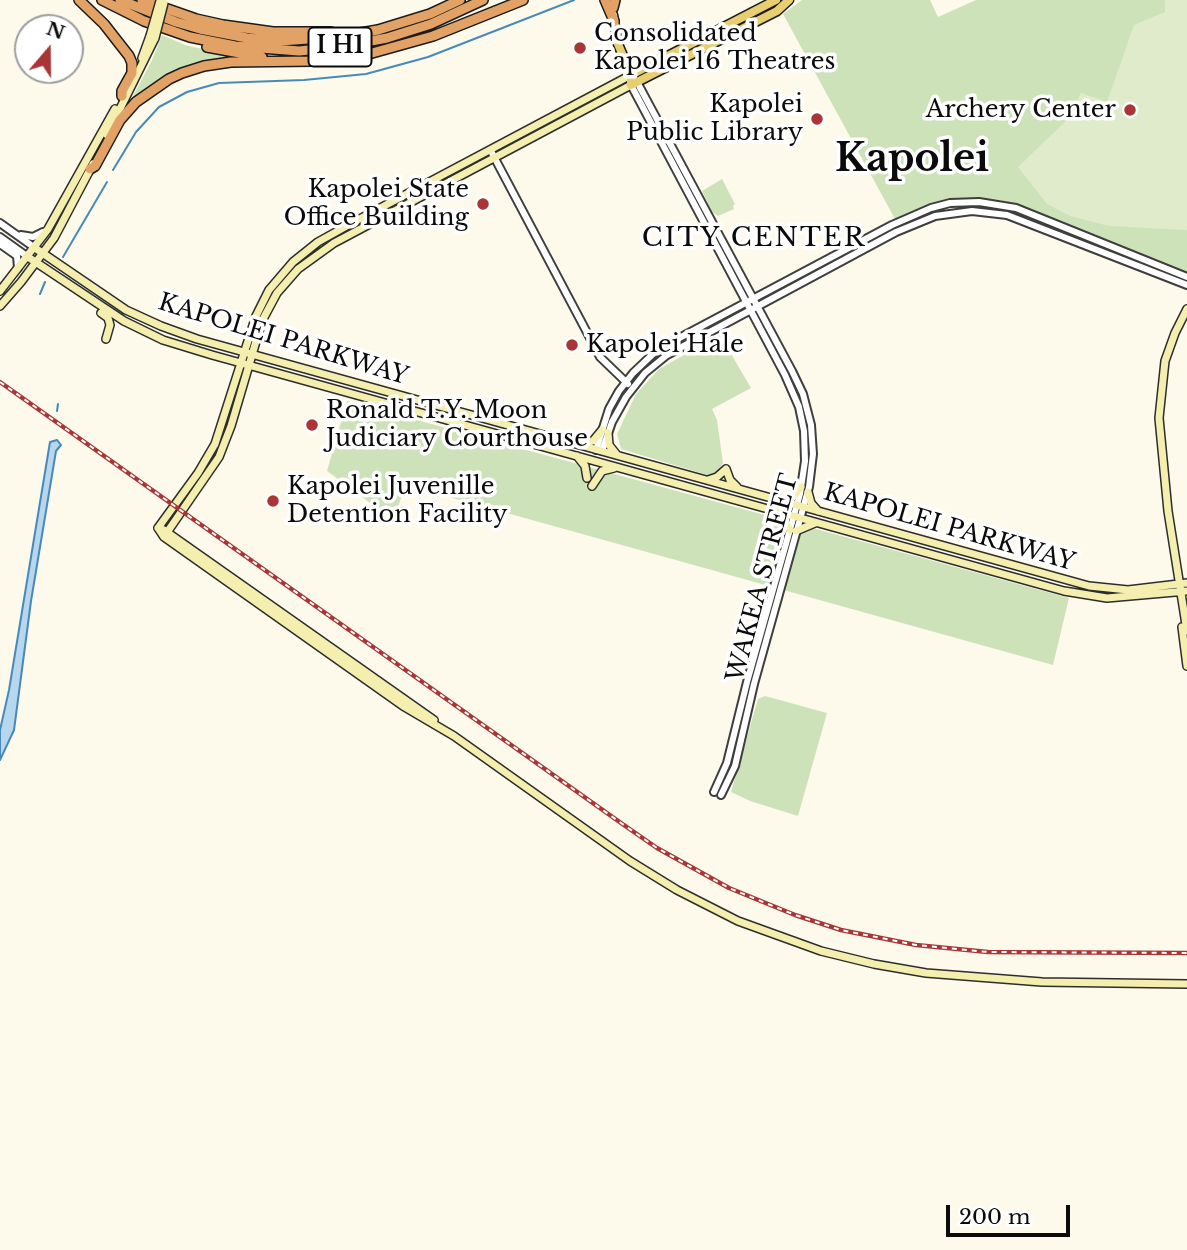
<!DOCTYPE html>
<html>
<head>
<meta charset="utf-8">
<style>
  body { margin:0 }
  #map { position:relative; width:1187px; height:1250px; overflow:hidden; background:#fdfaec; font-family:"Libre Baskerville",serif }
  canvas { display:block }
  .north { position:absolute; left:14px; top:14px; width:70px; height:70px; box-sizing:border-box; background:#fff; border:2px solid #9d9d9d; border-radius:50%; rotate:20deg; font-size:19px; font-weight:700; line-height:28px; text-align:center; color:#0b0b0b }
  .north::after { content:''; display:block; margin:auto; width:24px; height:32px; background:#a93537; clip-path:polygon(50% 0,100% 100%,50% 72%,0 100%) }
  .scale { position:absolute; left:946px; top:1205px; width:124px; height:32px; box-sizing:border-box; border:4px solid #0b0b0b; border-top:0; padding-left:9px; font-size:21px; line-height:24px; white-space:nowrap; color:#0b0b0b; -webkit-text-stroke:5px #fff; paint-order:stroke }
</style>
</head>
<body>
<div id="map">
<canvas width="1187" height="1250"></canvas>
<div class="north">N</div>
<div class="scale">200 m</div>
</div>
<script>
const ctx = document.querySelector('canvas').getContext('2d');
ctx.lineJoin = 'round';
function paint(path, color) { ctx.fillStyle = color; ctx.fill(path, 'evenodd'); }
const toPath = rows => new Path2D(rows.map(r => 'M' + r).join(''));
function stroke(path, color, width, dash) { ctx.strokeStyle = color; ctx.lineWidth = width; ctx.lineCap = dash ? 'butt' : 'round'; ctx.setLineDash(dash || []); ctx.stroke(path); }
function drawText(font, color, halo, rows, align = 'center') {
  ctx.font = font + ' "Libre Baskerville",serif'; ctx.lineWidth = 7; ctx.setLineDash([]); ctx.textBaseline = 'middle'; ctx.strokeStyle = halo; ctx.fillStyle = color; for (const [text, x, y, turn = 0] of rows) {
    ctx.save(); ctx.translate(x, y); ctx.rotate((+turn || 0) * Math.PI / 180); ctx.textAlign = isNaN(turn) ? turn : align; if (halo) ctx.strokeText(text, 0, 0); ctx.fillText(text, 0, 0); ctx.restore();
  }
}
paint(toPath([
  [802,0,930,0,938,17,976,0,1187,0,1187,275,1034,213,959,202,899,220,895,219,783,14],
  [162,35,185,45,246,59,187,70,124,113,152,60],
  [722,179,735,204,733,206,734,209,718,216,712,212,702,191],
  [720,335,751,388,712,409,717,420,723,463,714,477,621,449,617,434,636,394,659,369],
  [347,401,1069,598,1053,665,406,485,393,520,327,471],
  [765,696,827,713,798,816,750,801,731,792,758,699]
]), '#cee2ba');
paint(toPath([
  [1165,0,1187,0,1187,230,1109,226,1070,216,1047,204,1018,167,1068,119,1081,93,1107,102,1134,25,1165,12]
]), '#dfebcb');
const water = toPath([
  [57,440,61,445,56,451,31,601,14,730,0,760,0,730,9,690,50,442,57,440]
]);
paint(water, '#b7d7ee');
stroke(water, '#4789bb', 2);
stroke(toPath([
  [113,170,136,132,159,107,187,92,219,83,304,80,366,74,428,57,574,0],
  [63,257,107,182],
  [40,294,45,282],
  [57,411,58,404]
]), '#4789bb', 2);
const tertiary = toPath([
  [637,82,792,371,803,394,811,425,813,454,809,487,754,684,735,766,721,795],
  [631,85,785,375,799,407,804,431,805,461,800,494,747,682,727,763,714,792],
  [492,153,600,357,628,384],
  [0,223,35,248],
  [21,235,33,237,43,232],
  [0,237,28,257],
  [0,244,17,256,18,268],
  [596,450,609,409,619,391,633,373,653,354,668,344,892,225,931,208,950,203,979,202,1016,208,1187,277],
  [602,451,612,422,626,397,645,373,667,355,896,232,935,216,972,211,1007,215,1187,285]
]);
const secondary = toPath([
  [142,58,150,36],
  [107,135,155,38],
  [35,248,126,310,161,326,197,339,1089,586,1128,590,1187,583],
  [28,257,124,321,163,340,212,355,1064,591,1107,598,1187,591],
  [0,291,48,229,115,109],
  [0,306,21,282,54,238,93,164],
  [1187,309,1175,333,1165,361,1159,418,1168,511,1187,631],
  [101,313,108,318,110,325,106,339],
  [608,433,609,445,617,455],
  [580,445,593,441,602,430],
  [577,456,585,466,587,478],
  [708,480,717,477,726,469,730,480,737,487],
  [592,486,602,471,614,468],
  [808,492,811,503,818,511],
  [783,501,793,497,801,487],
  [780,514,790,530],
  [158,528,164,537,403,706,454,736,630,861,677,890,738,921,821,951,874,964,926,973,1042,982,1187,984],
  [158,528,198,473,215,444,256,316,269,290,293,262,318,242,352,223,631,75,634,79],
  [164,530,434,720],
  [168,531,219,457,231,426,262,321,277,293,298,269,334,243,631,85],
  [796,531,815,523],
  [1182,627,1187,666]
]);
const primary = toPath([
  [613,15,618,44,631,75,631,85,777,11,789,0],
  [631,75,776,0]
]);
const motorway = toPath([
  [79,0,104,24,129,56,132,63,132,73,122,91,122,96],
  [102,0,144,21,190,37,235,46,299,51,339,47,387,38,431,24,483,0],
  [120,0,176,22,200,29,247,38,280,41,337,37,378,30,430,14,460,0],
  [142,0,196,19,223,25,273,32,331,32],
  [605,0,614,21],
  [613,8,615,0],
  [207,47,262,57],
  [90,169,95,166,120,120,136,102,169,79,182,73,204,66,231,62,313,61,365,55,433,36,523,0]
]);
stroke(tertiary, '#3e3e3e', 10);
stroke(secondary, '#2d2d2d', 10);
stroke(primary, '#1c1c1c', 11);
stroke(motorway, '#1c1c1c', 12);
stroke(tertiary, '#fff', 6);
stroke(secondary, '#f5efaf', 7);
stroke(primary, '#e7ce71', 8);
stroke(motorway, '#e2a265', 9);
const rail = toPath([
  [0,382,621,823,657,848,729,888,795,915,841,930,916,945,988,952,1187,953]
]);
stroke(rail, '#a93537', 4.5);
stroke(rail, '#fff', 2, [5]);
const secondaryBridge = toPath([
  [150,36,160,1],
  [155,38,164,3]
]);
stroke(secondaryBridge, '#2d2d2d', 10, []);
stroke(secondaryBridge, '#f5efaf', 7);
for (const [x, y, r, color] of [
  [580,48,7,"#a93537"],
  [1130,110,7,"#a93537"],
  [817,119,7,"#a93537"],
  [483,204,7,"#a93537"],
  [572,345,7,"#a93537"],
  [312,425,7,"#a93537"],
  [273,501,7,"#a93537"]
]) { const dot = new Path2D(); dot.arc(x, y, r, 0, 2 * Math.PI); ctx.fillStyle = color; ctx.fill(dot); stroke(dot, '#fff', 2.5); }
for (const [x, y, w] of [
  [340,47,63]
]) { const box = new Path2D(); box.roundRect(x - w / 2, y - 19.5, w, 39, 5); ctx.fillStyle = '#fff'; ctx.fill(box); stroke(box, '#0b0b0b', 2); }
drawText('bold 23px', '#0b0b0b', null, [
  ["I H1",340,47]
]);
drawText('24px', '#0b0b0b', '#fff', [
  ["Consolidated",594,34],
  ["Kapolei 16 Theatres",594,62],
  ["Kapolei",803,105,"right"],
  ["Public Library",803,133,"right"],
  ["Archery Center",1116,110,"right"],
  ["Kapolei State",469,190,"right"],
  ["Office Building",469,218,"right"],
  ["Kapolei Hale",586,345],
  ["Ronald T.Y. Moon",326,411],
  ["Judiciary Courthouse",326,439],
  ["Kapolei Juvenille",287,487],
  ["Detention Facility",287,515]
], 'left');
drawText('24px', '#0b0b0b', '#fff', [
  ["KAPOLEI PARKWAY",283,340,17],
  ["KAPOLEI PARKWAY",949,528,16],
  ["WAKEA STREET",763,578,-75]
]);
ctx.letterSpacing = '2px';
drawText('26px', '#0b0b0b', '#fff', [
  ["CITY CENTER",754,239]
]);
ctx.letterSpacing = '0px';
drawText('bold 38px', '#0b0b0b', '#fff', [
  ["Kapolei",912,160]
]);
</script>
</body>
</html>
